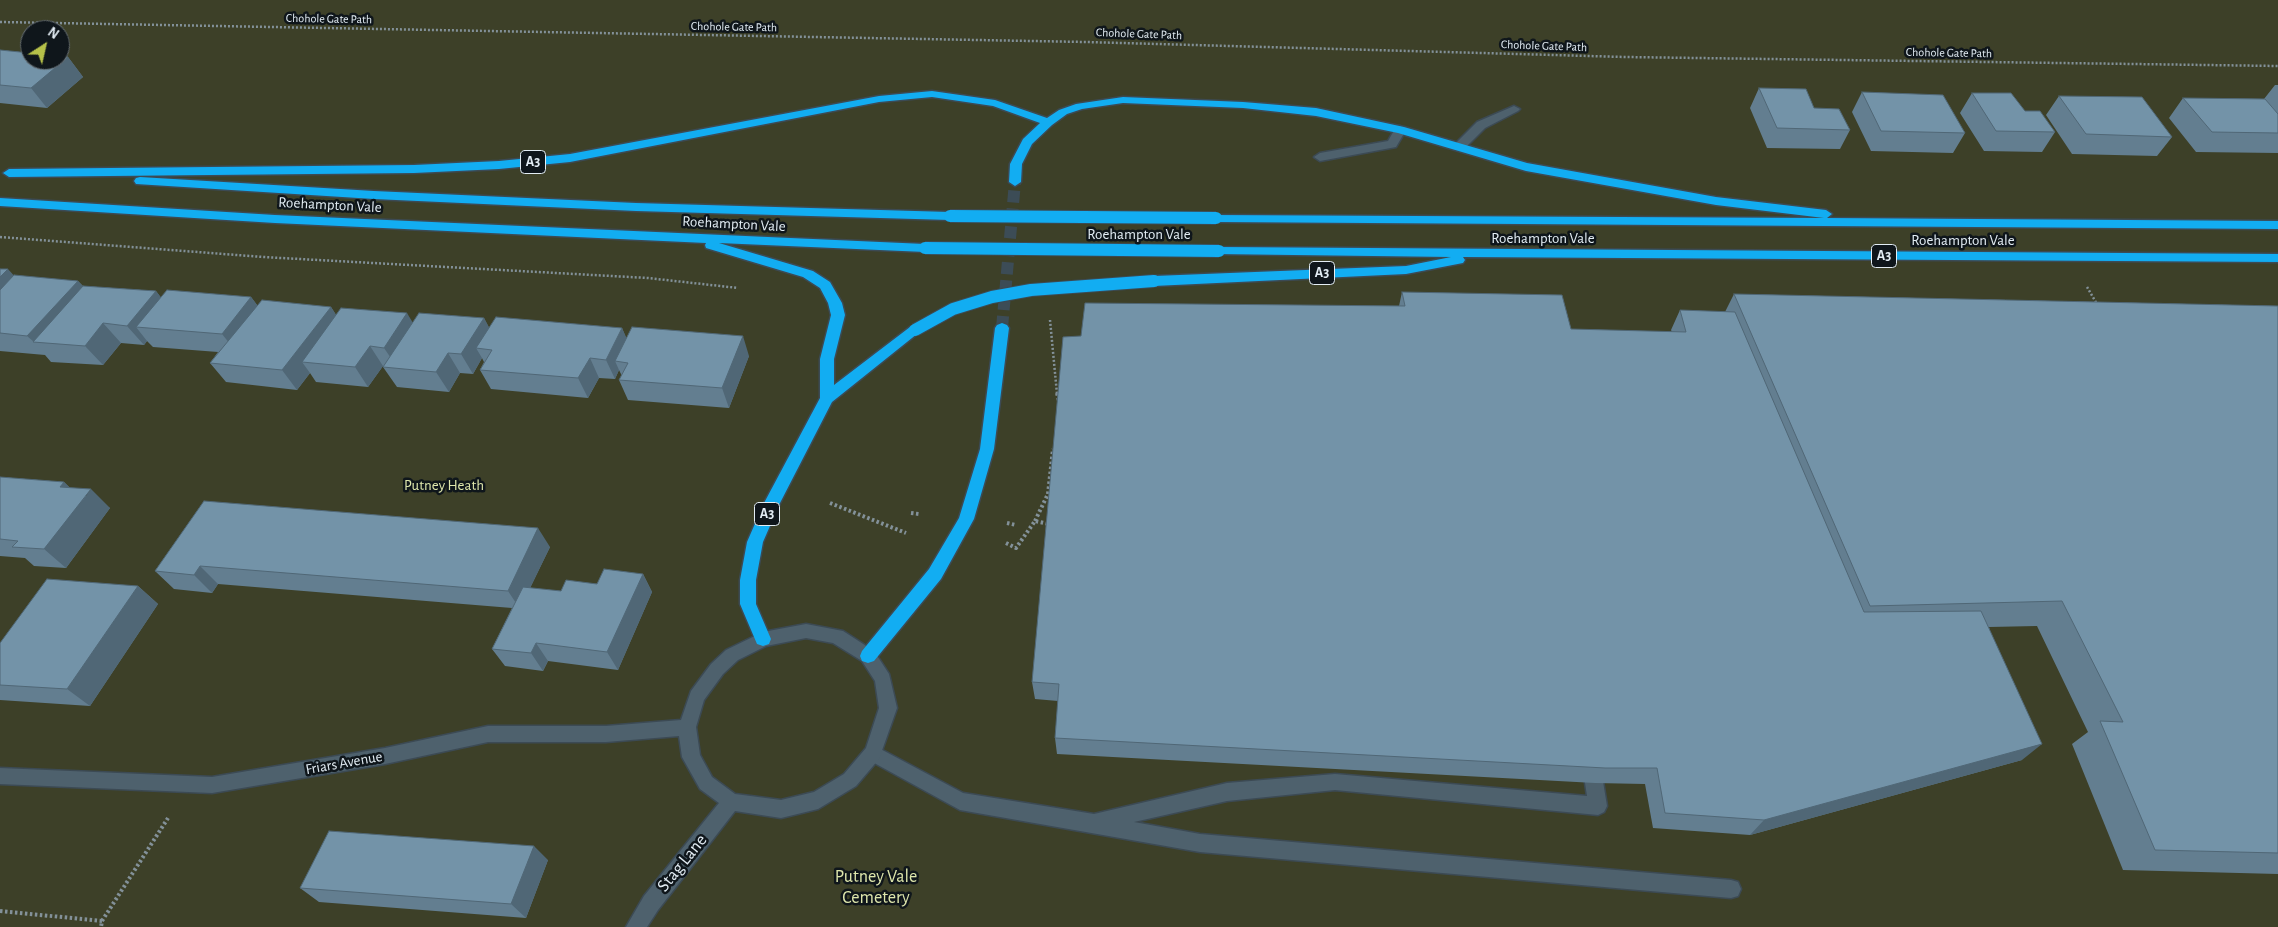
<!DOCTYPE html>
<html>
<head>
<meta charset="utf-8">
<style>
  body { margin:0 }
  #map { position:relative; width:2278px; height:927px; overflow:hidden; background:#1e2f3a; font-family:"Alegreya Sans",sans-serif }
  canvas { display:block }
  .north { position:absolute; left:20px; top:20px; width:50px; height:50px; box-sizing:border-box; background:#0f161b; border:1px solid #646c72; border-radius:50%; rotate:35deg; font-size:14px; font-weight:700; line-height:20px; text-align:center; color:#e3edf4 }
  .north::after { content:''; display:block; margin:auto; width:18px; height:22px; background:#b6c149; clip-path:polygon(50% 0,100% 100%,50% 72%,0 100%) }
</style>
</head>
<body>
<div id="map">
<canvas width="2278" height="927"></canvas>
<div class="north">N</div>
</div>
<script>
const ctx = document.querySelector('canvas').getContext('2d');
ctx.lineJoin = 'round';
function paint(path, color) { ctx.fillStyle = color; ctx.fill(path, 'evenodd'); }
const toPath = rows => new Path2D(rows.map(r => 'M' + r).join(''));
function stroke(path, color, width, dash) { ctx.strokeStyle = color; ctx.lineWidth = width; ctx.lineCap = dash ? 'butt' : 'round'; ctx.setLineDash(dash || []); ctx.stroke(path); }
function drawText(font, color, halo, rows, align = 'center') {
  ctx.font = font + ' "Alegreya Sans",sans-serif'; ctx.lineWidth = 5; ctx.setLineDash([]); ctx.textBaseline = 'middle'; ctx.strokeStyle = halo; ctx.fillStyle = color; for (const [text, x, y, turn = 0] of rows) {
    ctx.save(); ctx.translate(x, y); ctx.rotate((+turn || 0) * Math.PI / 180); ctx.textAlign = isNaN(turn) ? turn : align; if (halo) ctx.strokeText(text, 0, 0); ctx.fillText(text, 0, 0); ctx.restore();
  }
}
paint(toPath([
  [0,0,2278,0,2278,927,0,927],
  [30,30,60,30,60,60,30,60]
]), '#3d4028');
stroke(toPath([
  [1002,328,1015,182]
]), '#3c4c56', 12, [12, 6]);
const lane = toPath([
  [1514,106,1520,109,1518,111,1485,128,1464,149,1456,149,1454,146,1456,143,1477,122,1514,106],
  [1400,126,1406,130,1396,147,1320,161,1314,157,1320,153,1388,141,1396,127,1400,126],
  [873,745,963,793,1094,814,1227,783,1335,774,1587,796,1582,763,1585,757,1591,755,1597,757,1600,763,1607,806,1604,812,1598,815,1335,790,1227,801,1134,822,1200,834,1731,880,1738,882,1741,889,1738,896,1731,898,1200,852,960,810,867,759,864,753,867,747,873,745]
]);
const street = toPath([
  [806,624,843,631,874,651,889,674,897,708,879,759,856,786,818,809,781,818,735,811,658,910,647,927,626,927,644,896,719,803,700,789,682,757,679,736,606,742,488,742,385,764,212,793,0,784,0,768,212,777,385,748,488,726,606,726,681,720,691,691,711,664,726,650,763,632,806,624],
  [806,638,833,643,862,661,875,681,879,708,866,748,844,774,814,792,781,800,735,794,712,777,700,755,696,727,704,700,723,674,738,660,766,646,806,638]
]);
const highway = toPath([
  [932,91,995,100,1047,118,1059,110,1076,104,1123,97,1243,102,1316,108,1404,127,1527,163,1716,197,1826,210,1832,214,1827,218,2278,221,2278,229,1216,222,1210,218,1212,215,1824,218,1716,205,1526,171,1398,133,1316,116,1243,108,1123,103,1082,109,1067,114,1052,125,1032,144,1022,164,1021,182,1015,186,1009,182,1010,164,1023,139,1040,123,993,106,932,97,879,102,570,162,499,169,414,173,9,177,3,173,9,169,414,165,499,161,570,154,879,96,932,91],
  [140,177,374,191,636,203,950,212,956,216,950,220,636,211,374,199,136,184,134,181,136,178,140,177],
  [0,198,275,215,925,244,931,248,925,252,719,243,813,271,830,282,842,303,845,315,834,359,834,385,910,327,915,325,920,327,922,330,832,402,780,503,763,542,756,580,756,604,771,639,769,644,763,646,757,644,740,604,740,580,747,542,764,503,820,398,820,359,831,315,828,303,820,288,803,277,706,248,705,245,706,243,275,223,0,206,0,198],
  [1219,247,2278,254,2278,262,1463,257,1465,260,1463,263,1406,274,1154,286,1147,281,1154,276,1406,266,1451,257,1214,254,1213,251,1214,248,1219,247],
  [1002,323,1007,325,1009,328,994,449,974,519,941,579,874,661,868,663,862,661,860,656,862,651,929,569,959,518,980,449,995,328,997,325,1002,323]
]);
stroke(lane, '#3c4a54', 3);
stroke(street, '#3c4a54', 3);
stroke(highway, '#3c4a54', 3);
stroke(toPath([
  [0,22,1086,42,1625,57,2278,66],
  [0,237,263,257,648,278,738,288],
  [2087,287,2097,304],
  [1050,320,1057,394]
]), '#839199', 2.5, [2, 2]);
stroke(toPath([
  [1057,393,1059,401],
  [830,503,906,533],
  [911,513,919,514],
  [1035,521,1048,494,1053,449],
  [1007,523,1016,525],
  [1006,543,1016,548,1035,521,1049,524],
  [0,911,102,921,101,927],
  [102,921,168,818]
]), '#839199', 4, [2.5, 2.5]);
paint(lane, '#4e616d');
paint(street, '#4e616d');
paint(highway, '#12adf2');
const highwayBridge = toPath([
  [950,216,1216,218],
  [925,248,1219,251],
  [915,330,953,309,992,297,1031,290,1154,281]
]);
stroke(highwayBridge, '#3c4a54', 14, []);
stroke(highwayBridge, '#12adf2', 12);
paint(toPath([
  [0,50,68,57,83,77,47,108,0,103],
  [2275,85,2278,85,2278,153,2196,152,2169,118,2183,98,2264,99],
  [1759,88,1814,108,1850,130,1840,149,1767,148,1750,108],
  [1862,92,1965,133,1953,153,1871,151,1852,112],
  [1972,93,2025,111,2055,132,2042,152,1984,151,1960,113],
  [2059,96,2172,137,2157,156,2072,154,2046,115],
  [0,269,14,276,78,281,83,286,156,291,161,298,251,297,257,305,331,307,336,315,413,323,484,318,489,328,622,328,626,338,749,356,729,408,628,400,619,380,622,376,619,370,615,379,599,378,588,398,491,389,480,370,484,362,482,358,473,374,460,373,449,392,397,387,383,367,384,366,383,366,368,387,316,382,310,373,297,390,226,382,210,363,218,352,153,347,147,341,144,345,121,343,103,365,51,362,45,355,0,351],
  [1402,292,1571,329,1672,332,1671,330,1680,310,1725,312,1734,294,2278,306,2278,874,2123,870,2072,744,2088,732,2037,626,1989,627,2022,760,1750,835,1653,828,1645,784,1595,783,1057,754,1055,738,1058,701,1035,699,1032,682,1399,306],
  [0,477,64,482,70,488,110,508,66,568,34,566,25,558,0,556],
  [204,501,550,547,530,588,561,591,643,574,652,592,618,670,548,661,543,671,505,666,492,649,512,608,218,584,212,593,174,589,155,571],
  [138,586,158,604,90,706,0,700,0,643],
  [548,860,526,918,319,902,300,888]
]), '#637e90');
paint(toPath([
  [68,57,83,77,47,108,31,88],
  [8,269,26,289,0,316,0,277],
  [78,281,96,300,34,342,27,336],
  [156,291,172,311,136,327,147,341,144,345,127,326],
  [251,297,266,317,238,354,222,334],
  [331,307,344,327,302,362,310,373,297,390,282,370],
  [407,313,419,333,397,367,384,348],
  [484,318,495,338,476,348,482,358,473,374,461,354],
  [103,323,121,343,103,365,85,346],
  [622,328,631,348,615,361,619,370,615,379,606,360],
  [743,336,749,356,729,408,722,388],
  [370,346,383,366,368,387,355,367],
  [448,353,460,373,449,392,436,372],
  [590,358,599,378,588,398,578,378],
  [64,482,83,500,91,489,110,508,66,568,44,549,60,487],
  [538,528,550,547,520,609,508,591],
  [200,566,218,584,212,593,194,575],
  [643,574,652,592,618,670,607,652],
  [138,586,158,604,90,706,67,689],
  [536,643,548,661,543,671,531,653],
  [2042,744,2022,760,1750,835,1764,820],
  [534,846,548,860,526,918,511,904]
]), '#506776');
const building = toPath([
  [0,50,30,53,30,60,60,60,60,56,68,57,31,88,0,85,0,50],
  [1759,88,1806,89,1814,108,1839,109,1850,130,1777,128,1759,88],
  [1862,92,1943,95,1965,133,1881,131,1862,92],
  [1972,93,2011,93,2025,111,2040,111,2055,132,1996,131,1972,93],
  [2059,96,2142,97,2172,137,2086,134,2059,96],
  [2183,98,2265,99,2278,114,2278,133,2212,132,2183,98],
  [0,269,8,269,0,277,0,269],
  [14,275,78,281,27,336,0,333,0,290,14,275],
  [83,286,156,291,127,326,103,323,85,346,33,342,83,286],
  [167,290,251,297,222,334,136,327,167,290],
  [1402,292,1562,295,1571,329,1686,332,1680,310,1735,312,1864,612,1981,611,2042,744,1764,820,1665,813,1657,768,1605,768,1055,738,1059,684,1032,682,1063,337,1081,336,1085,303,1405,306,1402,292],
  [1734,294,2278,306,2278,853,2155,850,2100,721,2123,722,2062,601,1870,606,1734,294],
  [262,300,331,307,282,370,210,363,262,300],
  [341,308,407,313,384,348,370,346,355,367,302,362,341,308],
  [419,313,484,318,461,354,448,353,436,372,383,367,419,313],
  [496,317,622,328,606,360,590,358,578,378,480,370,492,350,476,348,496,317],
  [632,327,743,336,722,388,619,380,628,363,615,361,632,327],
  [0,477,64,482,60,487,91,489,44,549,12,547,18,541,0,539,0,477],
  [204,501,538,528,508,591,200,566,194,575,155,571,204,501],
  [604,569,643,574,607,652,536,643,531,653,492,649,523,587,561,591,566,580,597,584,604,569],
  [47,579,138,586,67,689,0,685,0,643,47,579],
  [329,831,534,846,511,904,300,888,329,831]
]);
paint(building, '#7393a8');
stroke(building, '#506776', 1);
drawText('12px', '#e3edf4', '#0f161b', [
  ["Chohole Gate Path",329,19,1],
  ["Chohole Gate Path",734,27,1],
  ["Chohole Gate Path",1139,34,2],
  ["Chohole Gate Path",1544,46,2],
  ["Chohole Gate Path",1949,53,1]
]);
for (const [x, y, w] of [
  [533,162,25],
  [1884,256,25],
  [1322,273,25],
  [767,514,25]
]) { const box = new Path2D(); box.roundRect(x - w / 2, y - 11.5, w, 23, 4); ctx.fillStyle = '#0f161b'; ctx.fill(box); stroke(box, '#e3edf4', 1); }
drawText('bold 14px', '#e3edf4', null, [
  ["A3",533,162],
  ["A3",1884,256],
  ["A3",1322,273],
  ["A3",767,514]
]);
drawText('15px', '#e3edf4', '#0f161b', [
  ["Roehampton Vale",330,205,3],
  ["Roehampton Vale",734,224,3],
  ["Roehampton Vale",1139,234],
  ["Roehampton Vale",1543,238],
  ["Roehampton Vale",1963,240],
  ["Friars Avenue",344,763,-10]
]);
drawText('15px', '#dfe7ac', '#0f161b', [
  ["Putney Heath",444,485]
]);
drawText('18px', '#e3edf4', '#0f161b', [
  ["Stag Lane",682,863,-51]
]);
drawText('18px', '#dfe7ac', '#0f161b', [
  ["Putney Vale",876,877],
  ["Cemetery",876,898]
]);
</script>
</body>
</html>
